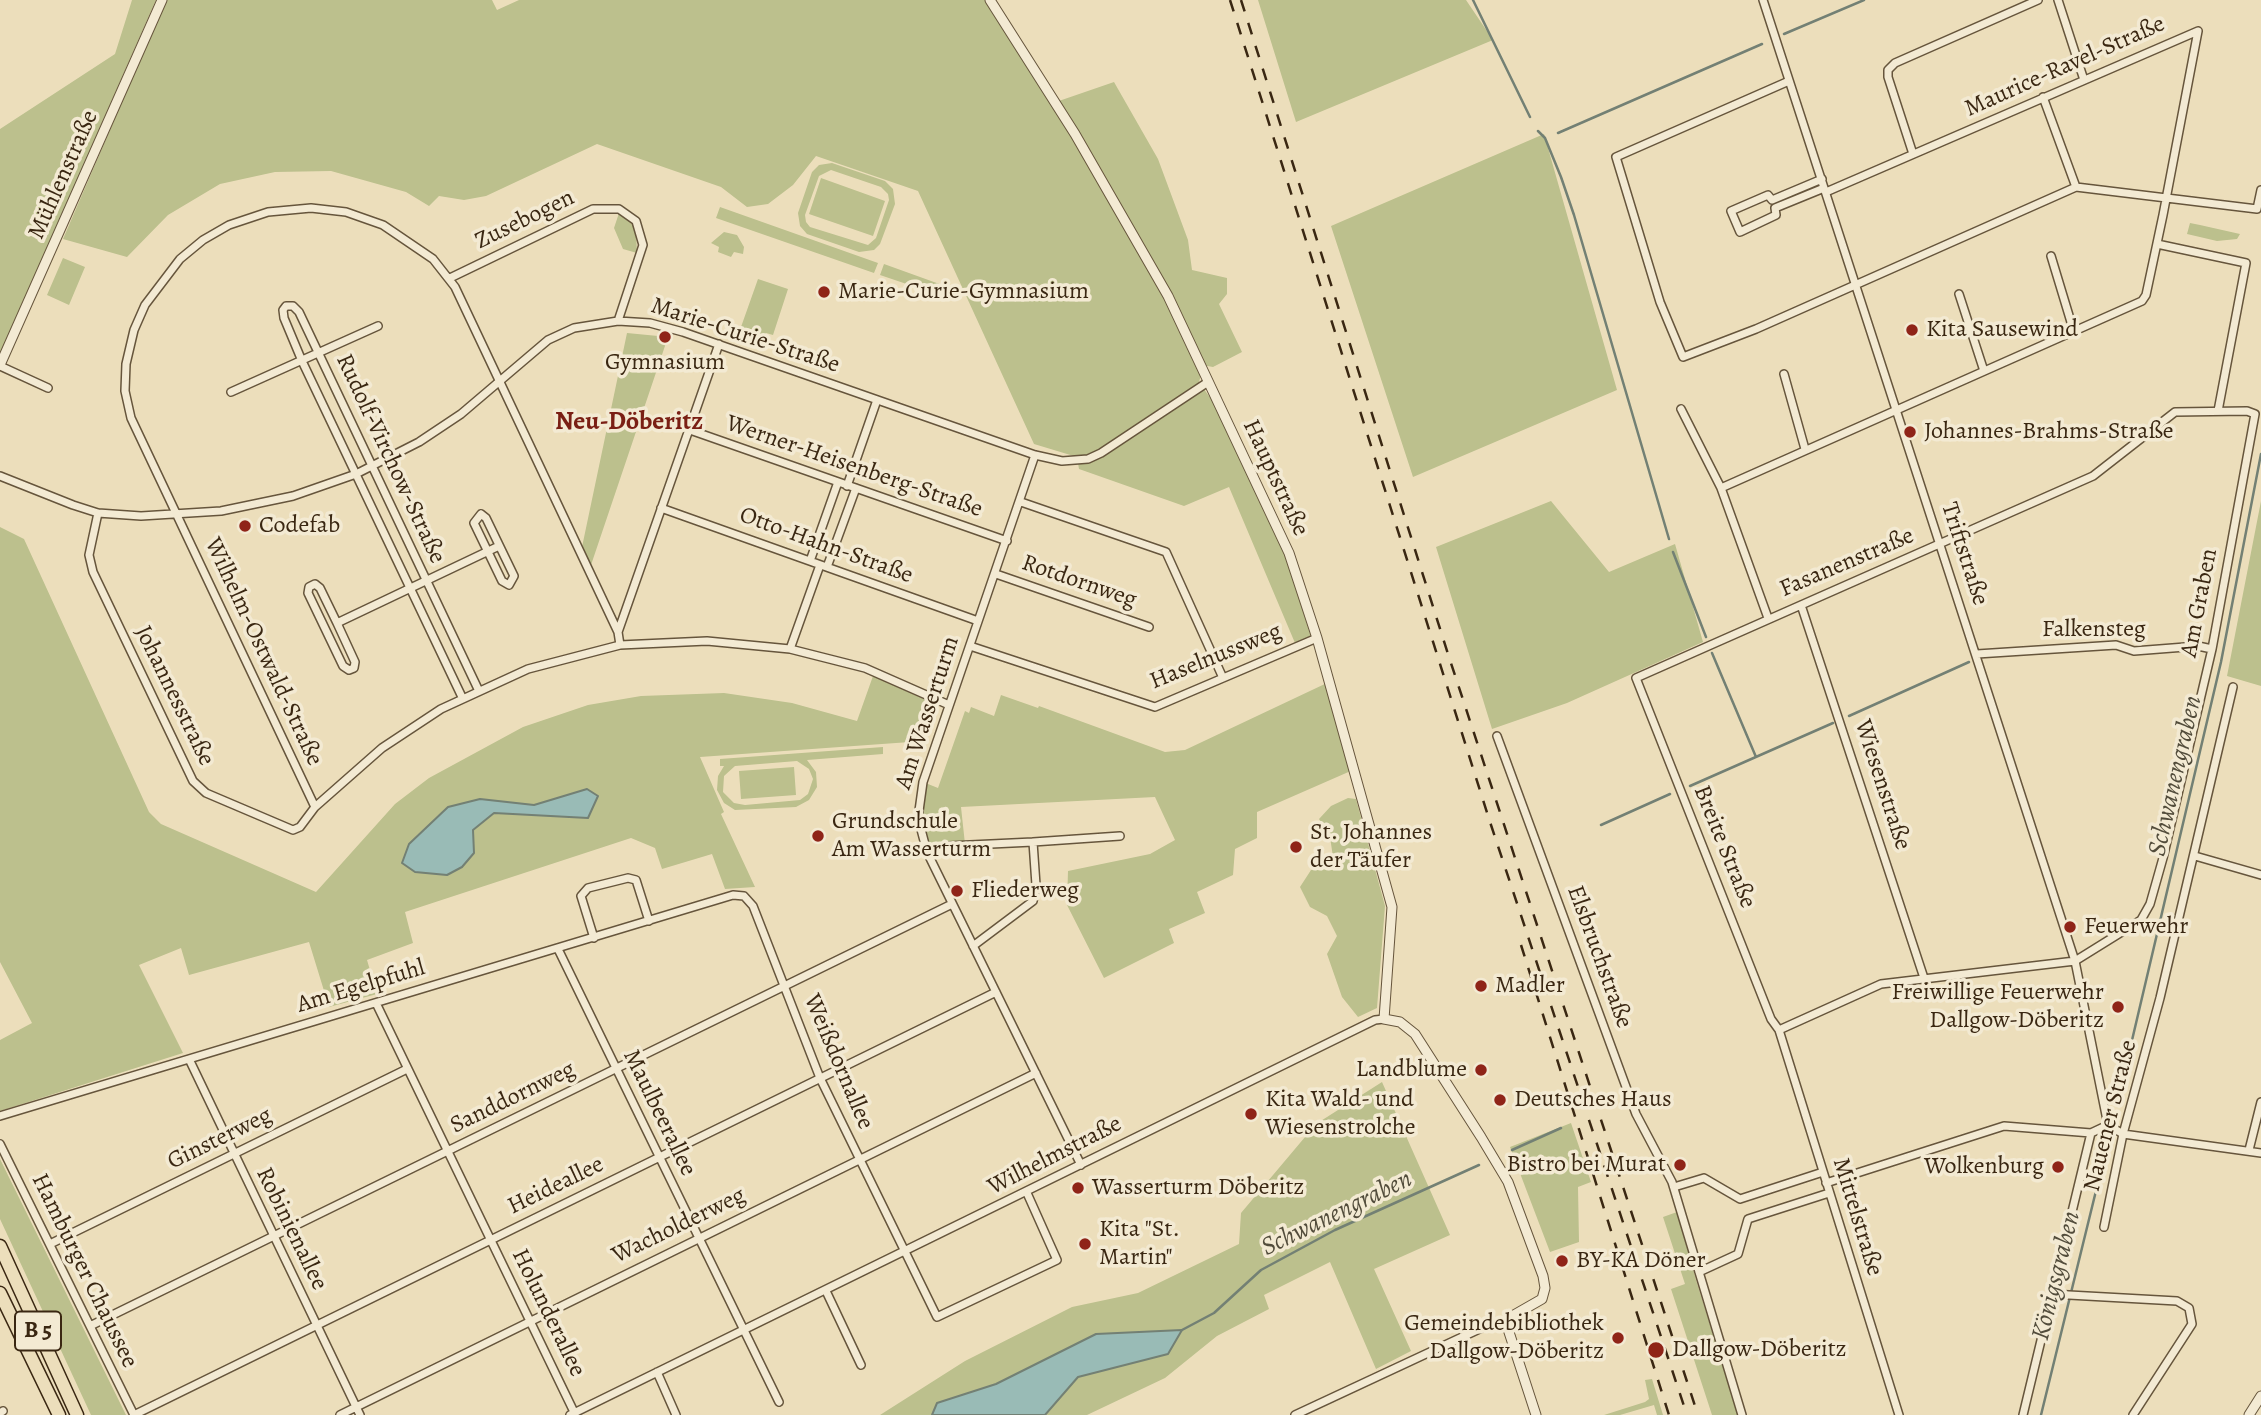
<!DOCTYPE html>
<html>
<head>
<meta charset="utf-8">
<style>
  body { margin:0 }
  canvas { display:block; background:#ecdebb }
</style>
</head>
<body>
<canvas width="2261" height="1415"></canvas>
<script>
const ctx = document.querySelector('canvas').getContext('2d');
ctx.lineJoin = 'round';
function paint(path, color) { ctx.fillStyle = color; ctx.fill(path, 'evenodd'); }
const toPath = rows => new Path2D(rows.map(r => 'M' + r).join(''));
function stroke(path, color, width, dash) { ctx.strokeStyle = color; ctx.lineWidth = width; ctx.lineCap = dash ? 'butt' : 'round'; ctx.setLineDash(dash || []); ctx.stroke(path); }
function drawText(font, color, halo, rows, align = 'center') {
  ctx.font = font + ' Alegreya,serif'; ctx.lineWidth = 7; ctx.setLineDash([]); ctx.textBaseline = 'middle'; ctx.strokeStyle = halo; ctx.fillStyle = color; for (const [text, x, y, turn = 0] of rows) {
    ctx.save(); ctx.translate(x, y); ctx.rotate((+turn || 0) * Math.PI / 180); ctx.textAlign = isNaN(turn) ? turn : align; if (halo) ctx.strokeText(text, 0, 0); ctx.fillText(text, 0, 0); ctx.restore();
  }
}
paint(toPath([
  [132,0,156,0,0,355,0,129,115,54],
  [166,0,492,0,497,10,519,0,985,0,1053,103,1114,82,1158,159,1188,240,1192,270,1227,278,1227,294,1219,304,1242,352,1213,367,1196,364,1201,375,1199,382,1216,406,1286,557,1311,637,1295,643,1229,487,1184,506,1079,469,1077,457,1034,444,918,191,816,156,793,185,768,204,747,207,721,187,597,144,486,196,464,200,439,196,429,206,406,192,331,171,275,172,220,184,168,215,127,257,63,239],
  [1258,0,1466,0,1493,40,1296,122],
  [1544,134,1617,390,1413,477,1331,226],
  [832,163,885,181,893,189,895,204,880,244,874,250,859,252,807,234,800,226,798,213,812,172,819,165],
  [831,170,881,187,888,194,889,200,876,238,868,245,810,227,806,222,805,215,819,176],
  [821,178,885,201,873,236,809,214],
  [720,207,878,263,874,273,716,218],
  [619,213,630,221,636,231,637,253,623,249,614,228],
  [2190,223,2200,225,2240,234,2237,239,2217,241,2187,234],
  [724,232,737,235,744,247,743,254,734,252,731,257,718,252,719,247,711,243],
  [63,258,85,267,69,305,47,295],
  [884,264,945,286,942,296,880,275],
  [758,279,788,289,773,335,766,333,764,336,741,327],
  [627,333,658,336,667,340,591,565,582,547],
  [1551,501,1609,572,1675,544,1703,642,1567,703,1492,729,1436,547],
  [2261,501,2261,686,2227,676],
  [0,527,24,539,149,812,161,824,316,892,395,804,429,778,523,727,588,705,641,696,724,693,792,703,857,721,873,676,937,705,924,741,700,757,724,812,721,814,755,887,725,889,712,854,662,869,655,848,631,838,405,912,413,943,367,960,377,994,329,1007,309,942,189,975,181,948,139,965,183,1053,0,1111,0,1040,32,1023,0,962],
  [587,789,588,818,494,813,473,830,480,799,534,805],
  [1329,682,1353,770,1257,812,1257,838,1235,849,1233,875,1197,892,1205,913,1169,929,1174,943,1104,978,1067,905,1068,871,1150,854,1175,840,1155,797,961,807,965,844,927,852,918,818,923,782,938,788,965,711,969,713,971,707,994,716,1001,695,1038,708,1039,706,1165,752,1185,750],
  [883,747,883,754,807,760,816,772,817,787,809,800,796,807,735,810,724,803,717,790,718,776,724,766,720,766,720,759],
  [797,761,809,769,813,779,808,794,800,800,745,805,734,803,723,792,724,776,735,766],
  [794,767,796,795,741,799,739,771],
  [1348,798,1356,799,1385,906,1377,1008,1358,1017,1342,997,1327,954,1337,936,1327,916,1310,907,1300,887,1311,870,1333,857,1330,837,1319,819,1331,806],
  [1382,1082,1450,1235,1374,1269,1411,1351,1376,1369,1330,1262,1264,1295,1269,1309,1217,1336,1165,1378,1087,1415,1045,1415,1078,1377,1168,1354,1096,1334,996,1384,937,1403,932,1415,880,1415,965,1361,1072,1307,1138,1293,1239,1244,1241,1213,1316,1124],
  [1571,1123,1591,1182,1578,1187,1579,1242,1550,1252,1510,1147],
  [0,1159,126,1415,91,1415,0,1219],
  [1677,1212,1696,1280,1738,1415,1712,1415,1671,1289,1685,1284,1663,1217],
  [1652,1379,1663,1415,1657,1415,1654,1405,1620,1415,1604,1415,1645,1402,1649,1399,1645,1380]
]), '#bcc08d');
const water = toPath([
  [587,789,598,796,588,818,494,813,473,830,474,853,462,867,447,875,415,872,402,863,409,844,448,807,480,799,534,805,587,789],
  [1182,1330,1168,1354,1078,1377,1045,1415,932,1415,937,1403,996,1384,1096,1334,1182,1330]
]);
paint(water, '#99bbb6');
stroke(water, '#738074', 2);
stroke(toPath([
  [1473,0,1530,117],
  [1784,34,1864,0],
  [1538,131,1545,138,1561,177,1574,215,1669,539],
  [1558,133,1762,44],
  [1673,552,1706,637],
  [1712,653,1756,757],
  [1849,716,1969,662],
  [1690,786,1833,723],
  [1601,825,1670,794],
  [2117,1104,2221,662,2261,454],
  [1512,1150,1561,1128],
  [1182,1330,1214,1313,1261,1270,1335,1230,1479,1165],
  [2041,1415,2107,1146]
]), '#738074', 2.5);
const minor = toPath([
  [1763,0,2075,961,2108,1125],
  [2058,0,2084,80],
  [1789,81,1616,157,1660,302,1683,357,1756,329,2076,187,2257,209,2261,190],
  [2043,97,2076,187],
  [1913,154,1888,77,1888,70,1895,63,2038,0],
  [1822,179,1772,200,1768,195,1731,211,1740,232,1776,215,1775,208,1824,188],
  [2157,244,2246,263,2218,411],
  [2051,256,2074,332],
  [450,278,593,209,619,209,636,221,643,245,618,321],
  [1959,294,1984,371],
  [0,366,48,388],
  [1784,374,1805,449],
  [231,392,378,326],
  [1681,409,1721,488,1768,618],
  [690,430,1007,541],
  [1035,455,923,782,918,818,927,852,1081,1165],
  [0,476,73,505,98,513,141,516,221,511,293,496,356,474,419,442,461,414,548,340,574,328,618,321,650,323,683,332,1035,455,1062,461,1088,459,1101,453,1208,382],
  [847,486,877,400],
  [1721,488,2142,301,2146,295,2163,215,2198,31,1826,192],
  [1021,502,1166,552,1223,678],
  [661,508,978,621],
  [98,513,89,555,93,572,193,781,206,793,293,830,300,827,315,807,382,748,441,709,528,669,620,645,707,641,790,649,865,668,949,705],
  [481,514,486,518,514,576,509,585,502,581,474,523,481,514],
  [810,561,838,482],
  [827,567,856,488],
  [996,574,1149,627],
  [1801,605,1924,978],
  [337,623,355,662,354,668,349,670,343,666,308,593,309,587,315,584,320,588,337,623,499,546],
  [620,645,618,632,719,344],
  [970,646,1155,707,1317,638],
  [790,649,820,565],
  [1977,654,2116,645,2134,651,2198,646,2212,649],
  [462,697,302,361,284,318,283,310,286,306,293,306,299,312,478,689],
  [1497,736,1636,1114,1672,1182,1742,1415],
  [315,807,131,418,125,391,126,364,134,330,145,305,180,259,203,240,229,225,268,212,311,208,346,212,383,225,433,259,455,287,618,632],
  [1033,842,1120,836],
  [927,852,949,846,1033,842,1036,885,1033,901,973,946],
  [2195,856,2261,875],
  [594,938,581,896,588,888,628,878,636,880,649,921],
  [558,949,779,1402],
  [376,1003,575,1414],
  [1779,1030,1881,984,2075,961,2141,920,2150,904,2163,858,2212,649,2255,414,2247,411,2175,412,2093,476,1636,678,1771,1019,1779,1030,1899,1415],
  [189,1059,360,1415],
  [0,1116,733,895,744,896,753,906,820,1078,937,1317,1057,1260,1027,1193],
  [2108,1125,2123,1134,2261,1153],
  [0,1144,134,1415],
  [2249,1150,2261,1102],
  [1826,1183,2004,1126,2091,1133,2108,1125],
  [1674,1187,1704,1178,1740,1199,1823,1172],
  [2104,1227,2123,1134,2160,998,2233,687],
  [50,1244,407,1069],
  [1699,1272,1738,1254,1748,1219,1829,1193],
  [826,1291,861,1365],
  [2051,1294,2177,1301,2189,1308,2192,1324,2133,1415],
  [90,1326,952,904],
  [657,1372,676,1415],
  [0,1413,3,1411],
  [134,1415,996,992],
  [340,1415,1036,1073],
  [570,1415,1375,1020,1384,1019],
  [1295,1415,1488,1325,1507,1326],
  [2023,1415,2091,1133]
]);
const tertiary = toPath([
  [990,0,1075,134,1168,296,1289,553,1317,638,1392,907,1384,1019,1400,1022,1415,1034,1481,1137,1508,1182,1543,1276,1545,1288,1542,1299,1514,1315,1507,1326,1536,1415],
  [0,365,162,0],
  [2249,1415,2261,1396]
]);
const trunk = toPath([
  [0,1246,77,1415],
  [0,1293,59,1415]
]);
stroke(minor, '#66553c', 10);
stroke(tertiary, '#66553c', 11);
stroke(trunk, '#3a2712', 15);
stroke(minor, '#f3ead3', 7);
stroke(tertiary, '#f3ead3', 9);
stroke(trunk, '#ecdebb', 12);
stroke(toPath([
  [1230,0,1490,822,1687,1415],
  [1241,0,1448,654,1698,1415],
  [1521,945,1669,1415]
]), '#3a2712', 2.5, [12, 12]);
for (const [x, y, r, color] of [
  [824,292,7,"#8f2418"],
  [1912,330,7,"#8f2418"],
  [665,337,7,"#8f2418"],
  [1910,432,7,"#8f2418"],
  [245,526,7,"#8f2418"],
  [818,836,7,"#8f2418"],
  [1296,847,7,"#8f2418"],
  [957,891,7,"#8f2418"],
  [2070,927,7,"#8f2418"],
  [1481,986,7,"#8f2418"],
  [2118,1007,7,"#8f2418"],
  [1481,1070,7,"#8f2418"],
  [1500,1100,7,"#8f2418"],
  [1251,1114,7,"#8f2418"],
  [1680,1165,7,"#8f2418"],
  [2058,1167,7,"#8f2418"],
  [1078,1188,7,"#8f2418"],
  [1085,1244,7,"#8f2418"],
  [1562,1261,7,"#8f2418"],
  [1618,1338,7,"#8f2418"],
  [1656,1350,9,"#8f2418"]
]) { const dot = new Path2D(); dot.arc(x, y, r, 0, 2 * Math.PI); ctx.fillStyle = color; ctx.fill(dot); stroke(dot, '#f3ead3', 2.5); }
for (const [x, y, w] of [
  [38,1331,46]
]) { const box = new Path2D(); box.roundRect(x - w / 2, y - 19.5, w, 39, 5); ctx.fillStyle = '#f3ead3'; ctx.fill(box); stroke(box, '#3a2712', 2); }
drawText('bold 23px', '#3a2712', null, [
  ["B 5",38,1331]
]);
drawText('24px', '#3a2712', '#f3ead3', [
  ["Maurice-Ravel-Straße",2065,67,-24],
  ["Mühlenstraße",64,175,-66],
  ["Zusebogen",525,220,-26],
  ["Marie-Curie-Straße",745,336,18],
  ["Rudolf-Virchow-Straße",390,459,65],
  ["Werner-Heisenberg-Straße",854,467,19],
  ["Hauptstraße",1275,478,65],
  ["Otto-Hahn-Straße",826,546,20],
  ["Triftstraße",1964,554,72],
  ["Fasanenstraße",1847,563,-23],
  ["Rotdornweg",1079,582,19],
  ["Am Graben",2200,603,-79],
  ["Falkensteg",2094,630],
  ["Wilhelm-Ostwald-Straße",263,652,65],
  ["Haselnussweg",1216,657,-22],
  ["Johannesstraße",174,696,64],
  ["Am Wasserturm",928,713,-72],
  ["Wiesenstraße",1882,785,72],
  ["Breite Straße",1724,847,68],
  ["Elsbruchstraße",1599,957,70],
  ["Am Egelpfuhl",361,987,-17],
  ["Weißdornallee",838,1062,67],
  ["Sanddornweg",513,1098,-26],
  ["Maulbeerallee",659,1113,64],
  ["Nauener Straße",2111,1116,-76],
  ["Ginsterweg",220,1139,-26],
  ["Wilhelmstraße",1055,1156,-27],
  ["Heideallee",556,1186,-26],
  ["Mittelstraße",1857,1217,73],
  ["Wacholderweg",679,1226,-26],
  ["Robinienallee",291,1229,64],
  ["Hamburger Chaussee",84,1271,64],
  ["Holunderallee",548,1313,64]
]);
drawText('24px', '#3a2712', '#f3ead3', [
  ["Marie-Curie-Gymnasium",838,292],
  ["Kita Sausewind",1926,330],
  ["Gymnasium",665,363,"center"],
  ["Johannes-Brahms-Straße",1924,432],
  ["Codefab",259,526],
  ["Grundschule",832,822],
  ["Am Wasserturm",832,850],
  ["St. Johannes",1310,833],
  ["der Täufer",1310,861],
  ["Fliederweg",971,891],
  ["Feuerwehr",2084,927],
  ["Madler",1495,986],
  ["Freiwillige Feuerwehr",2104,993,"right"],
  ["Dallgow-Döberitz",2104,1021,"right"],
  ["Landblume",1467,1070,"right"],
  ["Kita Wald- und",1265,1100],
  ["Wiesenstrolche",1265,1128],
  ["Deutsches Haus",1514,1100],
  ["Bistro bei Murat",1666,1165,"right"],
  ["Wolkenburg",2044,1167,"right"],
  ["Wasserturm Döberitz",1092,1188],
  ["Kita \"St.",1099,1230],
  ["Martin\"",1099,1258],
  ["BY-KA Döner",1576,1261],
  ["Gemeindebibliothek",1604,1324,"right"],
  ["Dallgow-Döberitz",1604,1352,"right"],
  ["Dallgow-Döberitz",1672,1350]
], 'left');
drawText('bold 26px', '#7a1f14', '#f3ead3', [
  ["Neu-Döberitz",629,423]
]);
drawText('italic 26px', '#524c3b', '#f3ead3', [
  ["Schwanengraben",2176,776,-77],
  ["Schwanengraben",1337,1214,-26],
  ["Königsgraben",2057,1276,-76]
]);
</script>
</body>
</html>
